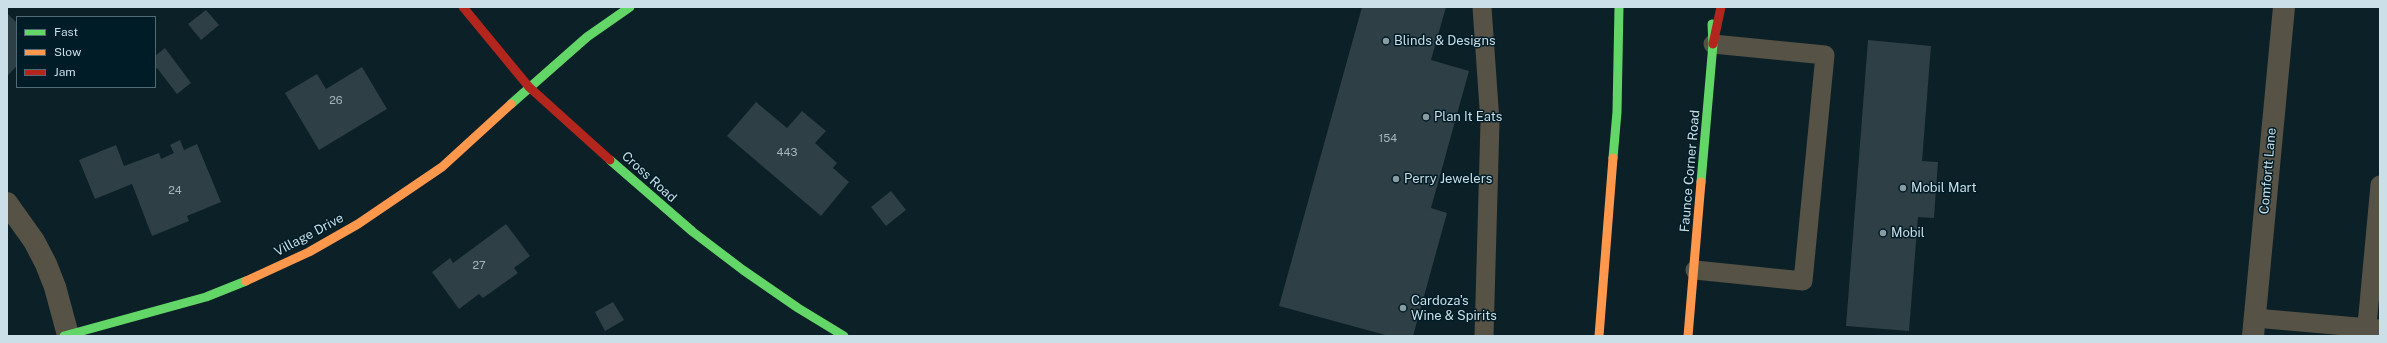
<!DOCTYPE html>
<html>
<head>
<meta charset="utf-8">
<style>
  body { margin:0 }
  #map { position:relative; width:2387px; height:343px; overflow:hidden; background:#0c2027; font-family:"Public Sans",sans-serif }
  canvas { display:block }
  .frame { position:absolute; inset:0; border:8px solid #cbdfe8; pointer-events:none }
  .legend { position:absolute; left:16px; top:16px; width:140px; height:72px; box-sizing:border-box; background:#001c26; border:1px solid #516a74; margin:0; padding:5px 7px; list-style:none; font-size:12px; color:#cbdfe8 }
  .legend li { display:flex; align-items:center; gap:8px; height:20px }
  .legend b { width:20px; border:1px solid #516a74 }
</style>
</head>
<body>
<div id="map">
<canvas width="2387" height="343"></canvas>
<div class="frame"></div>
<ul class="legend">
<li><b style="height:5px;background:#63d668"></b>Fast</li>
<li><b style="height:5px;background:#ff974d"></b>Slow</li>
<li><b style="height:5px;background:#b3261e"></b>Jam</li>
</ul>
</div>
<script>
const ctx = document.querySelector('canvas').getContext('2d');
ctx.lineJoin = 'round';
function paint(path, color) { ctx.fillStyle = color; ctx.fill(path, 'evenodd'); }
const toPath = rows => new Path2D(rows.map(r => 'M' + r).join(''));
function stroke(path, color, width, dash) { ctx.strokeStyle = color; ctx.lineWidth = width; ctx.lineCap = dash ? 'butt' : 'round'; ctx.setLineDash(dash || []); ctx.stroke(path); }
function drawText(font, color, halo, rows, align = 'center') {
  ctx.font = font + ' "Public Sans",sans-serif'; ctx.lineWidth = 3; ctx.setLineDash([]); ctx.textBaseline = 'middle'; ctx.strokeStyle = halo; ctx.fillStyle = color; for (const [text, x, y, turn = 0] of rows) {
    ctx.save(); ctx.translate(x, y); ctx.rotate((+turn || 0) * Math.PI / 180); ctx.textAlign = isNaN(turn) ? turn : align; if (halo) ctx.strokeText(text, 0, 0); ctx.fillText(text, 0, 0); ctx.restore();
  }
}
paint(toPath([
  [1362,7,1446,7,1431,60,1469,71,1431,208,1447,213,1413,336,1389,336,1279,306],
  [206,10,219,25,201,40,188,24],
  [7,13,17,23,17,66,7,76],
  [1868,40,1931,46,1922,161,1938,162,1934,218,1918,217,1909,331,1846,326],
  [165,48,191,83,177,94,157,68,155,69,155,56],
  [362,67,387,109,319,150,285,93,317,74,326,89],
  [756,102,787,128,802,111,826,131,815,143,837,163,833,168,849,182,821,216,727,136],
  [180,140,184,150,197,144,221,202,187,216,189,221,152,236,132,184,95,199,79,160,116,145,124,166,159,153,161,159,174,153,170,145],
  [891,191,906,210,886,226,871,207],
  [506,224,530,256,514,268,518,273,483,298,479,294,459,309,432,272,450,258,453,263],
  [613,302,624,320,605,331,595,312]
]), '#2e3f45');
stroke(toPath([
  [1482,7,1490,122,1484,336],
  [1695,270,1803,281,1825,55,1713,44],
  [2255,318,2380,329],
  [2366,336,2380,185]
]), '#575246', 19);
stroke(toPath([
  [7,203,34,241,46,264,55,287,68,335],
  [2253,336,2284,7]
]), '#575246', 22);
stroke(toPath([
  [511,104,587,37,630,7],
  [1613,158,1617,112,1619,7],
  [610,160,693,232,743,270,798,308,844,336],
  [1701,182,1713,44,1712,24],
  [64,336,206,297,246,281]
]), '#63d668', 9);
stroke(toPath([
  [246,281,309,252,358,224,442,167,511,104],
  [1599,336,1613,158],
  [1688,336,1701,182]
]), '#ff974d', 9);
stroke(toPath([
  [463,7,529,87,610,160],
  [1713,44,1721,7]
]), '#b3261e', 9);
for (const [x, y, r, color] of [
  [1386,41,4,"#889ca4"],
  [1426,117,4,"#889ca4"],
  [1396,179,4,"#889ca4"],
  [1903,188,4,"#889ca4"],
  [1883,233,4,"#889ca4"],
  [1403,308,4,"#889ca4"]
]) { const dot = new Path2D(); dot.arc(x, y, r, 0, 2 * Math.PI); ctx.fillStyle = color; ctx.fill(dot); stroke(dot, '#001c26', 1.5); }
drawText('11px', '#a4b7bf', null, [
  ["26",336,101],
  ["154",1388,139],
  ["443",787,153],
  ["24",175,191],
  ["27",479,266]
]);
drawText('13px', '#cbdfe8', '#001c26', [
  ["Blinds & Designs",1394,41],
  ["Plan It Eats",1434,117],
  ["Perry Jewelers",1404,179],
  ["Mobil Mart",1911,188],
  ["Mobil",1891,233],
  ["Cardoza's",1411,301],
  ["Wine & Spirits",1411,316]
], 'left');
drawText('13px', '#cbdfe8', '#001c26', [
  ["Faunce Corner Road",1690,171,-85],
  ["Comfortt Lane",2268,171,-85],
  ["Cross Road",649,177,42],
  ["Village Drive",309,235,-28]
]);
</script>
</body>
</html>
